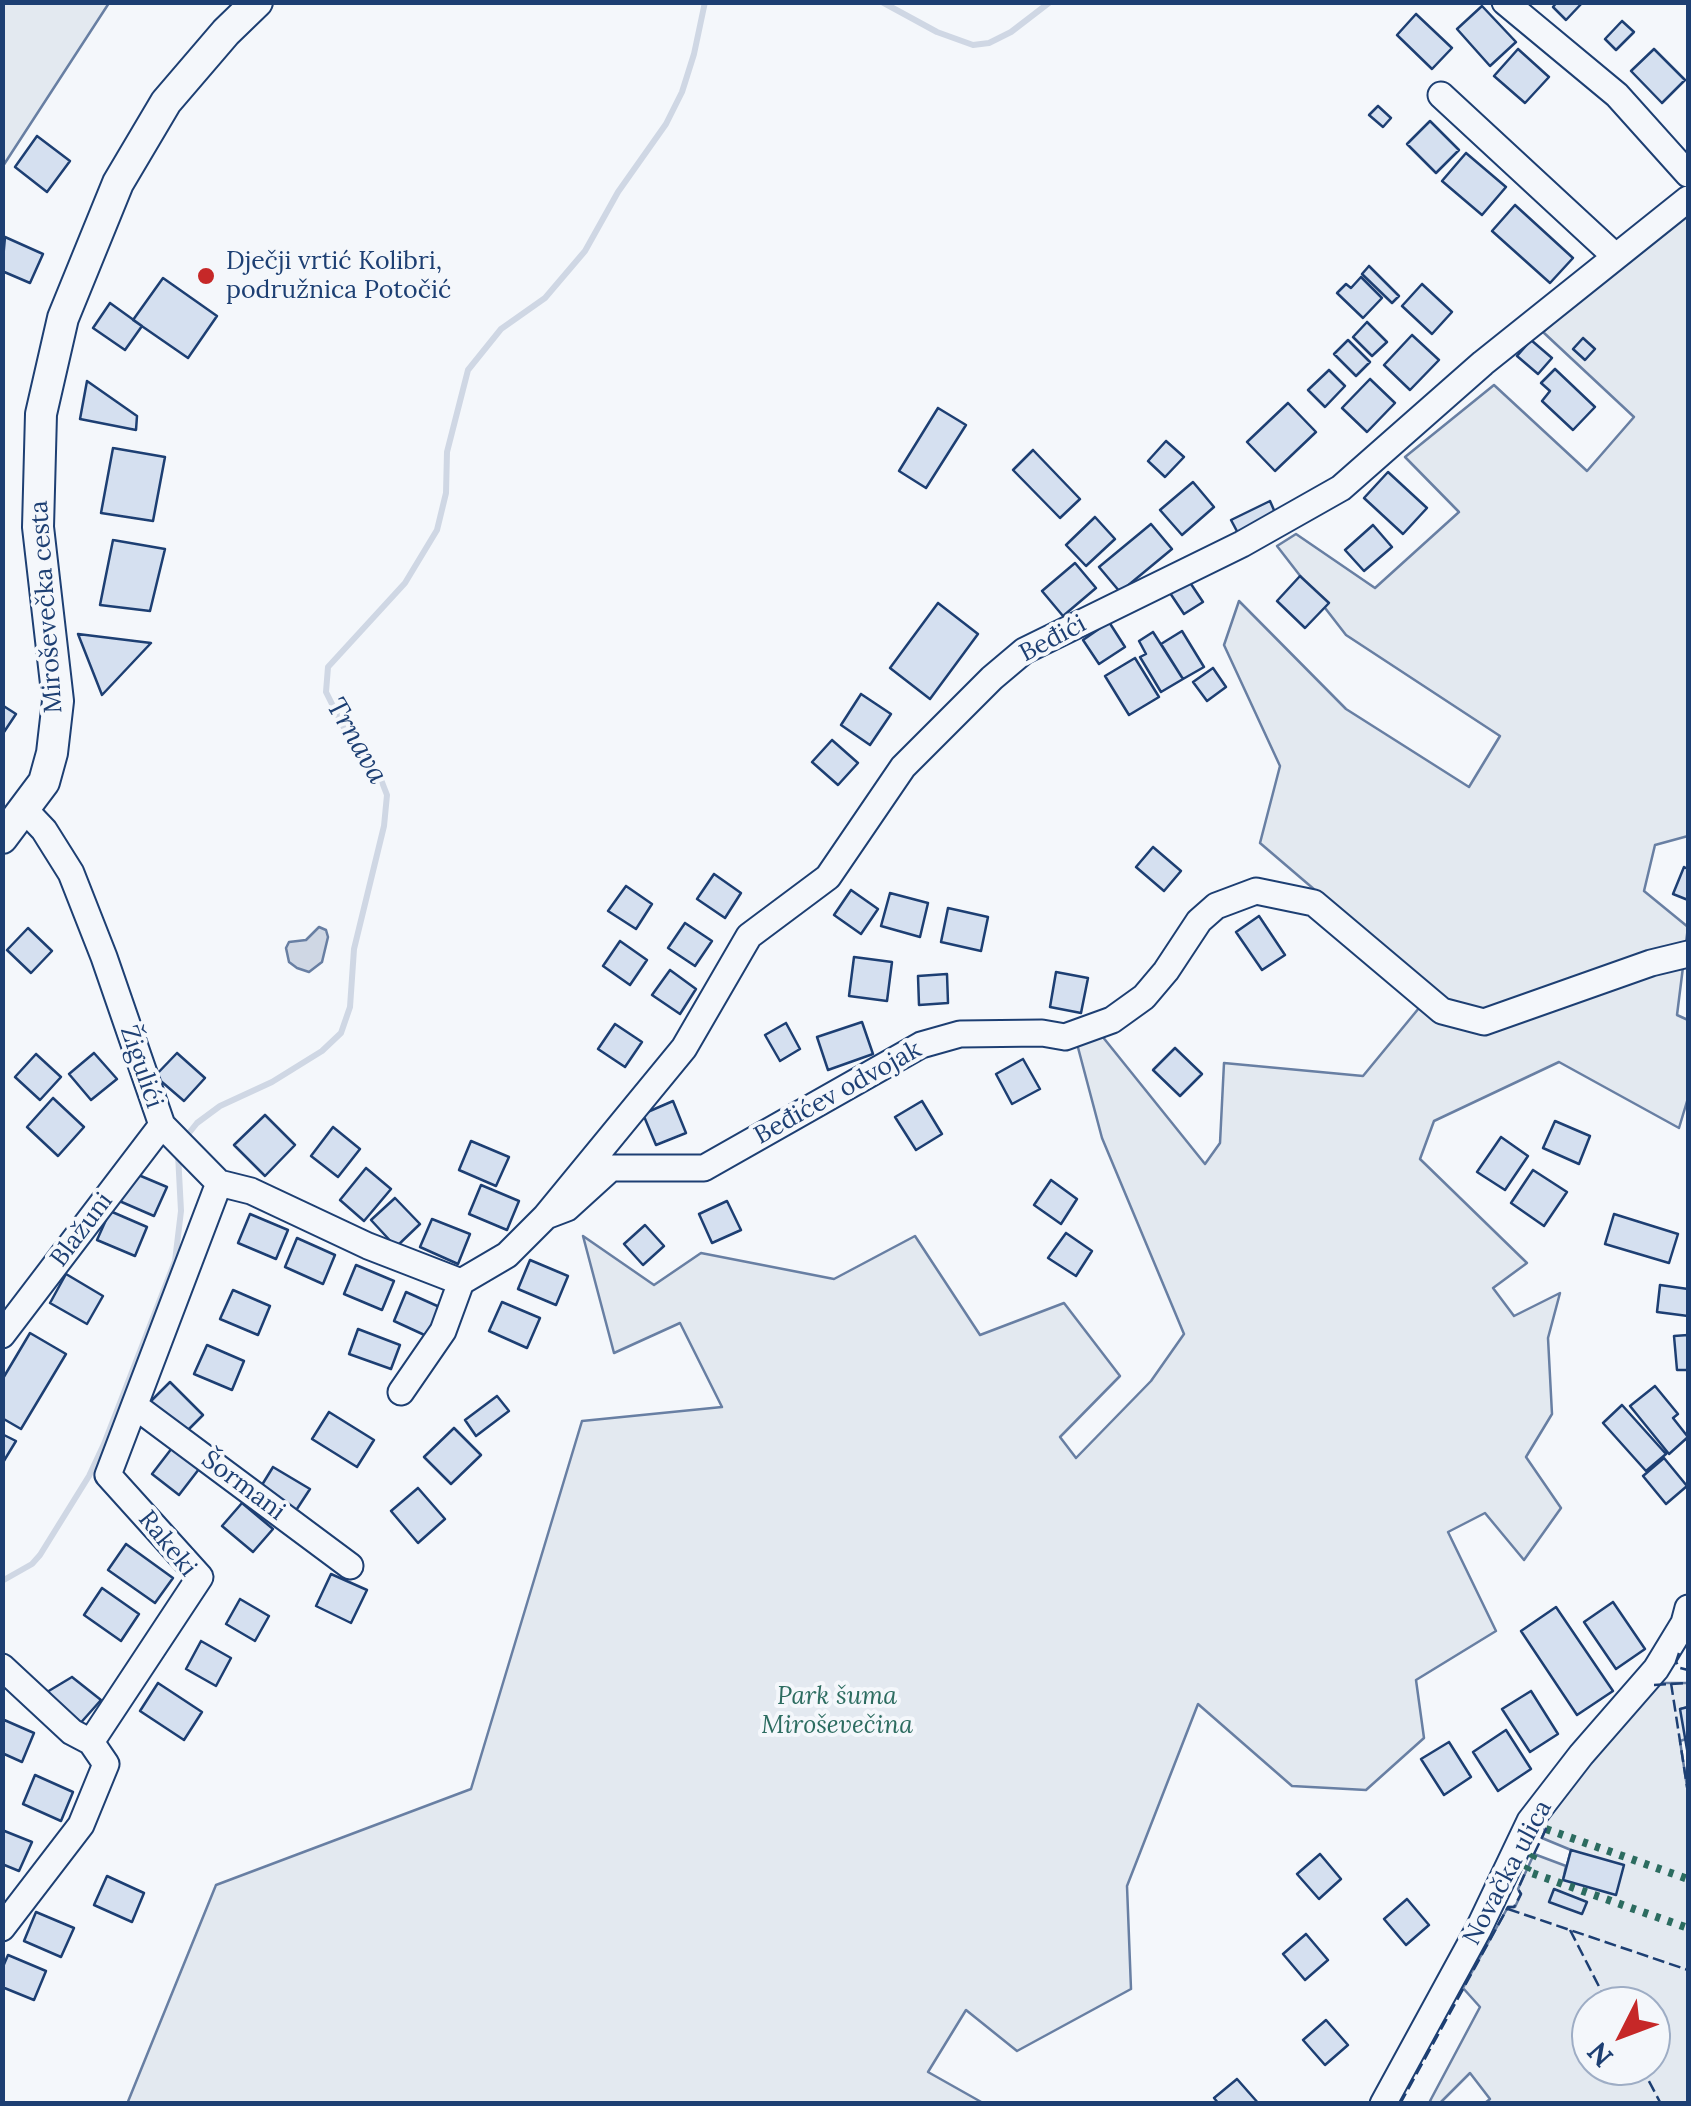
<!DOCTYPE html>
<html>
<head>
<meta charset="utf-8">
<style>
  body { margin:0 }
  #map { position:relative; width:1691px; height:2106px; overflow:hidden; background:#f4f7fb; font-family:Lora,serif }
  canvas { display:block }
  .frame { position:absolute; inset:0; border:5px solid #1d3f73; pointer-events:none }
  .north { position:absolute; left:1571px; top:1986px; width:100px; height:100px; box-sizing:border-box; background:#f4f7fb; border:2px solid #9eadc5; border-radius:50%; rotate:228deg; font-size:28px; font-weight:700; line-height:40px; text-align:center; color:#1d3f73 }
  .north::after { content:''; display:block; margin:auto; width:35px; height:45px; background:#c62828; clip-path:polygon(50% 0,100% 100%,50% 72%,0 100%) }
</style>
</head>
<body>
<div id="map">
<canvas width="1691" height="2106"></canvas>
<div class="frame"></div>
<div class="north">N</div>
</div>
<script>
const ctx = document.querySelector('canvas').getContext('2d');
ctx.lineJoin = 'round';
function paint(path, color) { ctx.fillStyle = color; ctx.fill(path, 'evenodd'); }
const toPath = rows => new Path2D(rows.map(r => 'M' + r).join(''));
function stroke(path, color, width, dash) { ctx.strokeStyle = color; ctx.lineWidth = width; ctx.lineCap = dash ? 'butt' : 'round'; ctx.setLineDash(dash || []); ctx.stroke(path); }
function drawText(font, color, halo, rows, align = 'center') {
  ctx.font = font + ' Lora,serif'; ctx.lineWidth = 8; ctx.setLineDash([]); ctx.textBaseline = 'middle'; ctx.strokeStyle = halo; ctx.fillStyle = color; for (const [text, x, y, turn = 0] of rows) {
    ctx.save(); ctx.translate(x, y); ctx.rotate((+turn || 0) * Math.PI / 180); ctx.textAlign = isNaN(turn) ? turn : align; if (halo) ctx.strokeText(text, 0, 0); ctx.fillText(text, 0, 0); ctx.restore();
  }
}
const green = toPath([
  [3,2,109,3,3,166,2,3,3,2],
  [1688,204,1688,836,1655,845,1644,891,1688,927,1677,1015,1688,1020,1688,1098,1679,1128,1559,1062,1434,1121,1420,1159,1527,1263,1493,1288,1514,1316,1560,1293,1548,1338,1552,1414,1526,1457,1561,1508,1524,1560,1485,1513,1448,1532,1496,1631,1416,1680,1424,1738,1366,1790,1292,1786,1198,1704,1127,1886,1131,1989,1017,2051,966,2010,928,2072,983,2103,127,2104,216,1885,471,1789,582,1421,722,1407,680,1323,614,1353,583,1236,654,1285,701,1253,834,1279,915,1236,980,1335,1064,1303,1120,1376,1060,1437,1076,1458,1151,1381,1184,1334,1102,1138,1076,1040,1102,1036,1205,1164,1220,1143,1224,1063,1363,1076,1433,991,1260,843,1280,766,1224,645,1239,601,1346,709,1469,787,1500,736,1346,635,1277,546,1296,534,1375,588,1459,512,1405,457,1494,385,1587,471,1634,417,1543,332,1688,204],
  [1656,1683,1688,1683,1688,1707,1681,1709,1686,1739,1680,1741,1688,1793,1688,2103,1485,2103,1490,2099,1470,2073,1440,2103,1433,2103,1430,2101,1480,2007,1463,1988,1508,1907,1515,1907,1521,1894,1518,1889,1534,1854,1566,1866,1563,1880,1571,1850,1542,1838,1545,1830,1537,1826,1656,1683],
  [1591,2006,1651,2006,1651,2066,1591,2066,1591,2006]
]);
paint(green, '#e3e9f0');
stroke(green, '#687fa3', 2.5);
const water = toPath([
  [319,927,326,930,328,937,322,962,309,972,297,968,289,962,286,948,289,942,306,940,319,927]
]);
paint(water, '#cfd7e4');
stroke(water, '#687fa3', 2.5);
stroke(toPath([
  [882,2,937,32,973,45,989,43,1011,32,1050,2],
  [185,1138,197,1123,220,1106,272,1082,322,1051,341,1033,350,1007,354,949,384,826,387,795,380,777,346,732,326,692,328,667,405,583,437,530,446,493,447,452,468,370,501,329,545,298,585,251,618,192,666,124,682,92,694,54,705,2],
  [2,1581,32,1564,40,1555,89,1476,104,1444,175,1261,181,1211,178,1154]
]), '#cfd7e4', 6);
const building = toPath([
  [1557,2,1583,2,1566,20,1553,7,1557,2],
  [1482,6,1516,42,1490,66,1457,29,1482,6],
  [1416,14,1452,48,1432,69,1397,35,1416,14],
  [1622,21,1634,32,1616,50,1605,39,1622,21],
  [1518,49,1549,77,1525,103,1494,76,1518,49],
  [1654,49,1685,80,1662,103,1631,71,1654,49],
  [1378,106,1391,118,1383,127,1369,115,1378,106],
  [1430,121,1459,150,1436,173,1407,144,1430,121],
  [37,136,70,161,47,192,15,167,37,136],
  [1466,153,1506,187,1482,215,1442,181,1466,153],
  [1515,205,1573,258,1550,283,1492,231,1515,205],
  [5,237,43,254,30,283,2,271,5,237],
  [1369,266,1399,296,1392,303,1362,274,1369,266],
  [1361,277,1382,298,1363,318,1337,293,1346,284,1351,288,1361,277],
  [163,278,217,316,188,358,133,320,163,278],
  [1422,284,1452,312,1432,334,1402,306,1422,284],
  [110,303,142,326,125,350,93,328,110,303],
  [1367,322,1387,342,1372,356,1353,337,1367,322],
  [1412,335,1439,360,1410,390,1384,365,1412,335],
  [1583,338,1595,349,1585,360,1573,349,1583,338],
  [1348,340,1370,362,1356,376,1334,354,1348,340],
  [1531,340,1552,358,1538,374,1517,356,1531,340],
  [1555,369,1595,407,1573,430,1542,401,1550,391,1541,383,1555,369],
  [1329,370,1345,386,1325,407,1308,390,1329,370],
  [1370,379,1395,403,1367,432,1342,408,1370,379],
  [87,381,137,416,136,430,80,419,87,381],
  [1288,403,1316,432,1275,471,1247,442,1288,403],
  [938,408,966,425,926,488,899,471,938,408],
  [1166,441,1184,457,1165,477,1148,461,1166,441],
  [113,448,165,457,153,521,101,513,113,448],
  [1033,450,1080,499,1060,518,1013,470,1033,450],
  [1388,472,1427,508,1403,534,1364,498,1388,472],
  [1193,482,1214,507,1182,535,1160,510,1193,482],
  [1270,501,1277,517,1239,535,1231,520,1270,501],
  [1095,517,1115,539,1086,566,1066,545,1095,517],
  [1151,524,1172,549,1120,592,1099,567,1151,524],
  [1373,525,1392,547,1364,571,1345,550,1373,525],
  [113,540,165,549,150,611,100,605,113,540],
  [1075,563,1096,588,1063,616,1042,591,1075,563],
  [1300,576,1329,603,1305,628,1277,601,1300,576],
  [1189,581,1203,602,1184,614,1170,593,1189,581],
  [938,603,978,634,930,699,890,668,938,603],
  [1109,622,1125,647,1099,664,1083,640,1109,622],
  [1182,631,1204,667,1183,679,1161,644,1182,631],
  [1153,632,1183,679,1161,692,1140,657,1146,654,1139,641,1153,632],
  [78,634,151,643,102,695,78,634],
  [1135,658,1159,697,1129,715,1105,676,1135,658],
  [1213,668,1226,687,1207,701,1193,682,1213,668],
  [861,694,891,714,870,745,841,725,861,694],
  [2,705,16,714,2,735,2,705],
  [832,740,858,763,838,785,812,762,832,740],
  [1153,847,1181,871,1164,891,1136,867,1153,847],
  [1684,867,1688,869,1688,900,1673,894,1684,867],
  [714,874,741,893,725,918,697,899,714,874],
  [626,886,652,904,636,929,608,911,626,886],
  [851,890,878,909,861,934,834,915,851,890],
  [890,893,928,903,920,937,881,926,890,893],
  [948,908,988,917,981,951,941,942,948,908],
  [1259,916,1285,955,1262,970,1236,932,1259,916],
  [685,923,712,941,695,966,668,948,685,923],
  [28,928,52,951,31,973,7,950,28,928],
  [620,941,647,960,630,985,603,966,620,941],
  [854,957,892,962,887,1001,849,996,854,957],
  [670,970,696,989,680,1014,652,995,670,970],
  [1056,972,1088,978,1081,1013,1050,1007,1056,972],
  [947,974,948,1003,919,1005,918,976,947,974],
  [862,1022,873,1054,828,1070,817,1037,862,1022],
  [786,1023,800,1049,780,1061,765,1035,786,1023],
  [615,1024,642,1042,625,1067,598,1049,615,1024],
  [1175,1048,1202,1074,1180,1096,1153,1070,1175,1048],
  [94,1053,117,1079,91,1100,69,1074,94,1053],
  [177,1053,205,1078,184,1101,155,1076,177,1053],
  [36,1054,61,1077,40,1100,15,1077,36,1054],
  [1023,1059,1040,1089,1012,1104,996,1074,1023,1059],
  [53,1098,84,1127,58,1156,27,1127,53,1098],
  [673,1101,686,1133,656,1145,643,1114,673,1101],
  [922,1101,942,1134,916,1150,895,1117,922,1101],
  [265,1115,295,1145,265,1176,234,1145,265,1115],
  [1555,1121,1590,1136,1579,1164,1543,1148,1555,1121],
  [333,1127,360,1149,338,1177,311,1156,333,1127],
  [1501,1137,1528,1156,1505,1190,1477,1172,1501,1137],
  [471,1141,509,1157,496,1186,459,1170,471,1141],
  [366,1168,391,1189,364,1221,340,1200,366,1168],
  [1533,1170,1567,1192,1544,1226,1511,1203,1533,1170],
  [129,1171,167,1187,154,1216,117,1200,129,1171],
  [1051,1180,1077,1199,1061,1224,1034,1205,1051,1180],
  [481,1185,519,1201,507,1230,469,1214,481,1185],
  [395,1198,420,1224,396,1247,371,1220,395,1198],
  [727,1201,741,1230,712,1243,699,1214,727,1201],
  [110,1211,147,1227,135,1256,97,1240,110,1211],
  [250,1214,288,1230,276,1259,238,1243,250,1214],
  [1614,1214,1678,1234,1669,1263,1605,1244,1614,1214],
  [432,1219,470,1234,458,1264,420,1247,432,1219],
  [645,1225,664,1246,643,1265,624,1244,645,1225],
  [1066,1233,1092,1251,1076,1276,1048,1258,1066,1233],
  [297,1238,335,1255,323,1284,285,1267,297,1238],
  [530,1260,568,1276,556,1305,518,1289,530,1260],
  [356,1265,394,1281,382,1310,344,1294,356,1265],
  [66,1274,103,1296,87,1324,50,1303,66,1274],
  [1660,1285,1688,1289,1688,1316,1657,1312,1660,1285],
  [233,1290,270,1306,258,1335,220,1319,233,1290],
  [406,1292,444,1309,431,1338,394,1321,406,1292],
  [502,1302,540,1318,527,1348,489,1331,502,1302],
  [358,1329,400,1345,391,1369,349,1354,358,1329],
  [30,1333,66,1354,21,1429,2,1418,2,1380,30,1333],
  [1688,1335,1688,1370,1677,1370,1674,1336,1688,1335],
  [207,1345,244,1361,232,1390,194,1374,207,1345],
  [170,1382,203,1415,182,1436,149,1403,170,1382],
  [1655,1386,1678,1414,1673,1418,1688,1437,1669,1454,1630,1406,1655,1386],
  [497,1396,509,1411,476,1436,465,1420,497,1396],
  [1622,1405,1666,1454,1646,1471,1603,1423,1622,1405],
  [329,1412,374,1440,357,1467,312,1439,329,1412],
  [454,1428,481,1455,451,1484,424,1457,454,1428],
  [2,1434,16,1441,2,1464,2,1434],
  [172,1448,199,1469,179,1495,152,1474,172,1448],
  [1664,1458,1687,1486,1666,1504,1643,1476,1664,1458],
  [273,1467,310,1489,293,1515,257,1493,273,1467],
  [418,1488,445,1519,418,1543,391,1511,418,1488],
  [242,1503,273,1529,253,1552,222,1526,242,1503],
  [126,1544,173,1578,155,1603,108,1570,126,1544],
  [331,1574,367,1590,351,1623,316,1606,331,1574],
  [102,1588,139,1614,121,1641,84,1615,102,1588],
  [240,1599,269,1616,255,1641,226,1624,240,1599],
  [1613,1602,1645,1649,1616,1669,1584,1622,1613,1602],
  [1556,1607,1613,1691,1577,1715,1521,1631,1556,1607],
  [201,1641,231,1658,216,1686,186,1669,201,1641],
  [72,1677,101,1700,77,1727,47,1692,72,1677],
  [158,1683,202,1712,184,1740,140,1711,158,1683],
  [1531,1691,1558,1734,1530,1752,1502,1709,1531,1691],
  [1688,1707,1688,1755,1680,1709,1688,1707],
  [2,1719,34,1733,22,1762,2,1753,2,1719],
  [1506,1730,1531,1769,1498,1791,1473,1752,1506,1730],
  [1449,1742,1471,1777,1444,1795,1421,1759,1449,1742],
  [35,1775,73,1792,61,1821,23,1804,35,1775],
  [2,1830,32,1842,19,1871,2,1864,2,1830],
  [1571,1850,1624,1865,1616,1895,1563,1880,1571,1850],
  [1320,1854,1341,1879,1319,1899,1297,1874,1320,1854],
  [107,1876,144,1893,132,1922,94,1905,107,1876],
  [1554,1889,1587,1902,1582,1914,1549,1902,1554,1889],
  [1407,1899,1429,1925,1406,1945,1384,1919,1407,1899],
  [36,1912,74,1928,61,1957,24,1941,36,1912],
  [1306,1934,1328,1960,1305,1980,1283,1954,1306,1934],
  [8,1955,46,1971,34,2000,2,1987,2,1969,8,1955],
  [1326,2020,1348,2045,1325,2065,1303,2040,1326,2020],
  [1237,2079,1259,2104,1219,2104,1214,2098,1237,2079]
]);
paint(building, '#d5e0f0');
stroke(building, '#1d3f73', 2.5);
const minor = toPath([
  [1505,2,1617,95,1688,174],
  [1441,95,1615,256],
  [25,810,44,830,71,873,104,957,162,1125,219,1183,251,1191,368,1246,461,1282],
  [546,1216,684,1048,749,936,828,877,903,767,992,678,1024,651,1242,544,1341,488,1483,363,1688,199],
  [461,1282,507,1255,546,1216,567,1208,611,1168,704,1168,921,1045,960,1034,1042,1033,1065,1037,1112,1020,1144,997,1166,971,1199,921,1216,906,1256,891,1314,903,1442,1011,1484,1022,1651,963,1688,954],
  [2,1335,162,1125],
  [401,1392,443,1331,461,1282],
  [135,1406,350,1566],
  [2,1667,72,1732,91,1742],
  [2,1928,81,1825,106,1764,91,1742,200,1577,108,1475,219,1183],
  [1383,2104,1478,1930,1530,1821,1581,1755,1656,1669,1684,1623,1688,1608]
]);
const major = toPath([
  [2,838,44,782,52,753,58,701,38,527,41,414,63,318,118,183,166,102,226,32,257,2]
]);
stroke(minor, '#1d3f73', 29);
stroke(major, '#1d3f73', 34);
stroke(minor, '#f4f7fb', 25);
stroke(major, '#f4f7fb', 30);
stroke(toPath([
  [1546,1829,1688,1879],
  [1534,1854,1526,1871,1688,1928]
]), '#2c6c60', 8, [5, 8]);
stroke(toPath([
  [1679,1653,1676,1662,1680,1668,1688,1670],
  [1671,1683,1688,1793],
  [1654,1685,1688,1683],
  [1534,1854,1546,1829,1537,1826,1539,1823],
  [1508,1909,1688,1970],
  [1570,1930,1609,2006],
  [1641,2066,1661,2104],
  [1400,2104,1508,1907,1514,1907,1521,1894,1518,1889,1526,1871]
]), '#1d3f73', 2.5, [12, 5]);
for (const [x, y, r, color] of [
  [206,276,10,"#c62828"]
]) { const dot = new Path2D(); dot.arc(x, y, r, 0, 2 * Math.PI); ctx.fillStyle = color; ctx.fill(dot); stroke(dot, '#f4f7fb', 4); }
drawText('25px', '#1d3f73', '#f4f7fb', [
  ["Dječji vrtić Kolibri,",226,262],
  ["podružnica Potočić",226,291]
], 'left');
drawText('25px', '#1d3f73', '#f4f7fb', [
  ["Miroševečka cesta",47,607,-94],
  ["Beđići",1053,639,-28],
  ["Žigulići",141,1067,71],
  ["Beđićev odvojak",838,1093,-29],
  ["Blažuni",82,1230,-53],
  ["Šormani",243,1486,37],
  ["Rakeki",167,1544,51],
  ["Novačka ulica",1508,1873,-62]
]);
drawText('italic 25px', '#2c6c60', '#f4f7fb', [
  ["Park šuma",837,1697],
  ["Miroševečina",837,1726]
]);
drawText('italic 28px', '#1d3f73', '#f4f7fb', [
  ["Trnava",356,741,60]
]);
</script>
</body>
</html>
